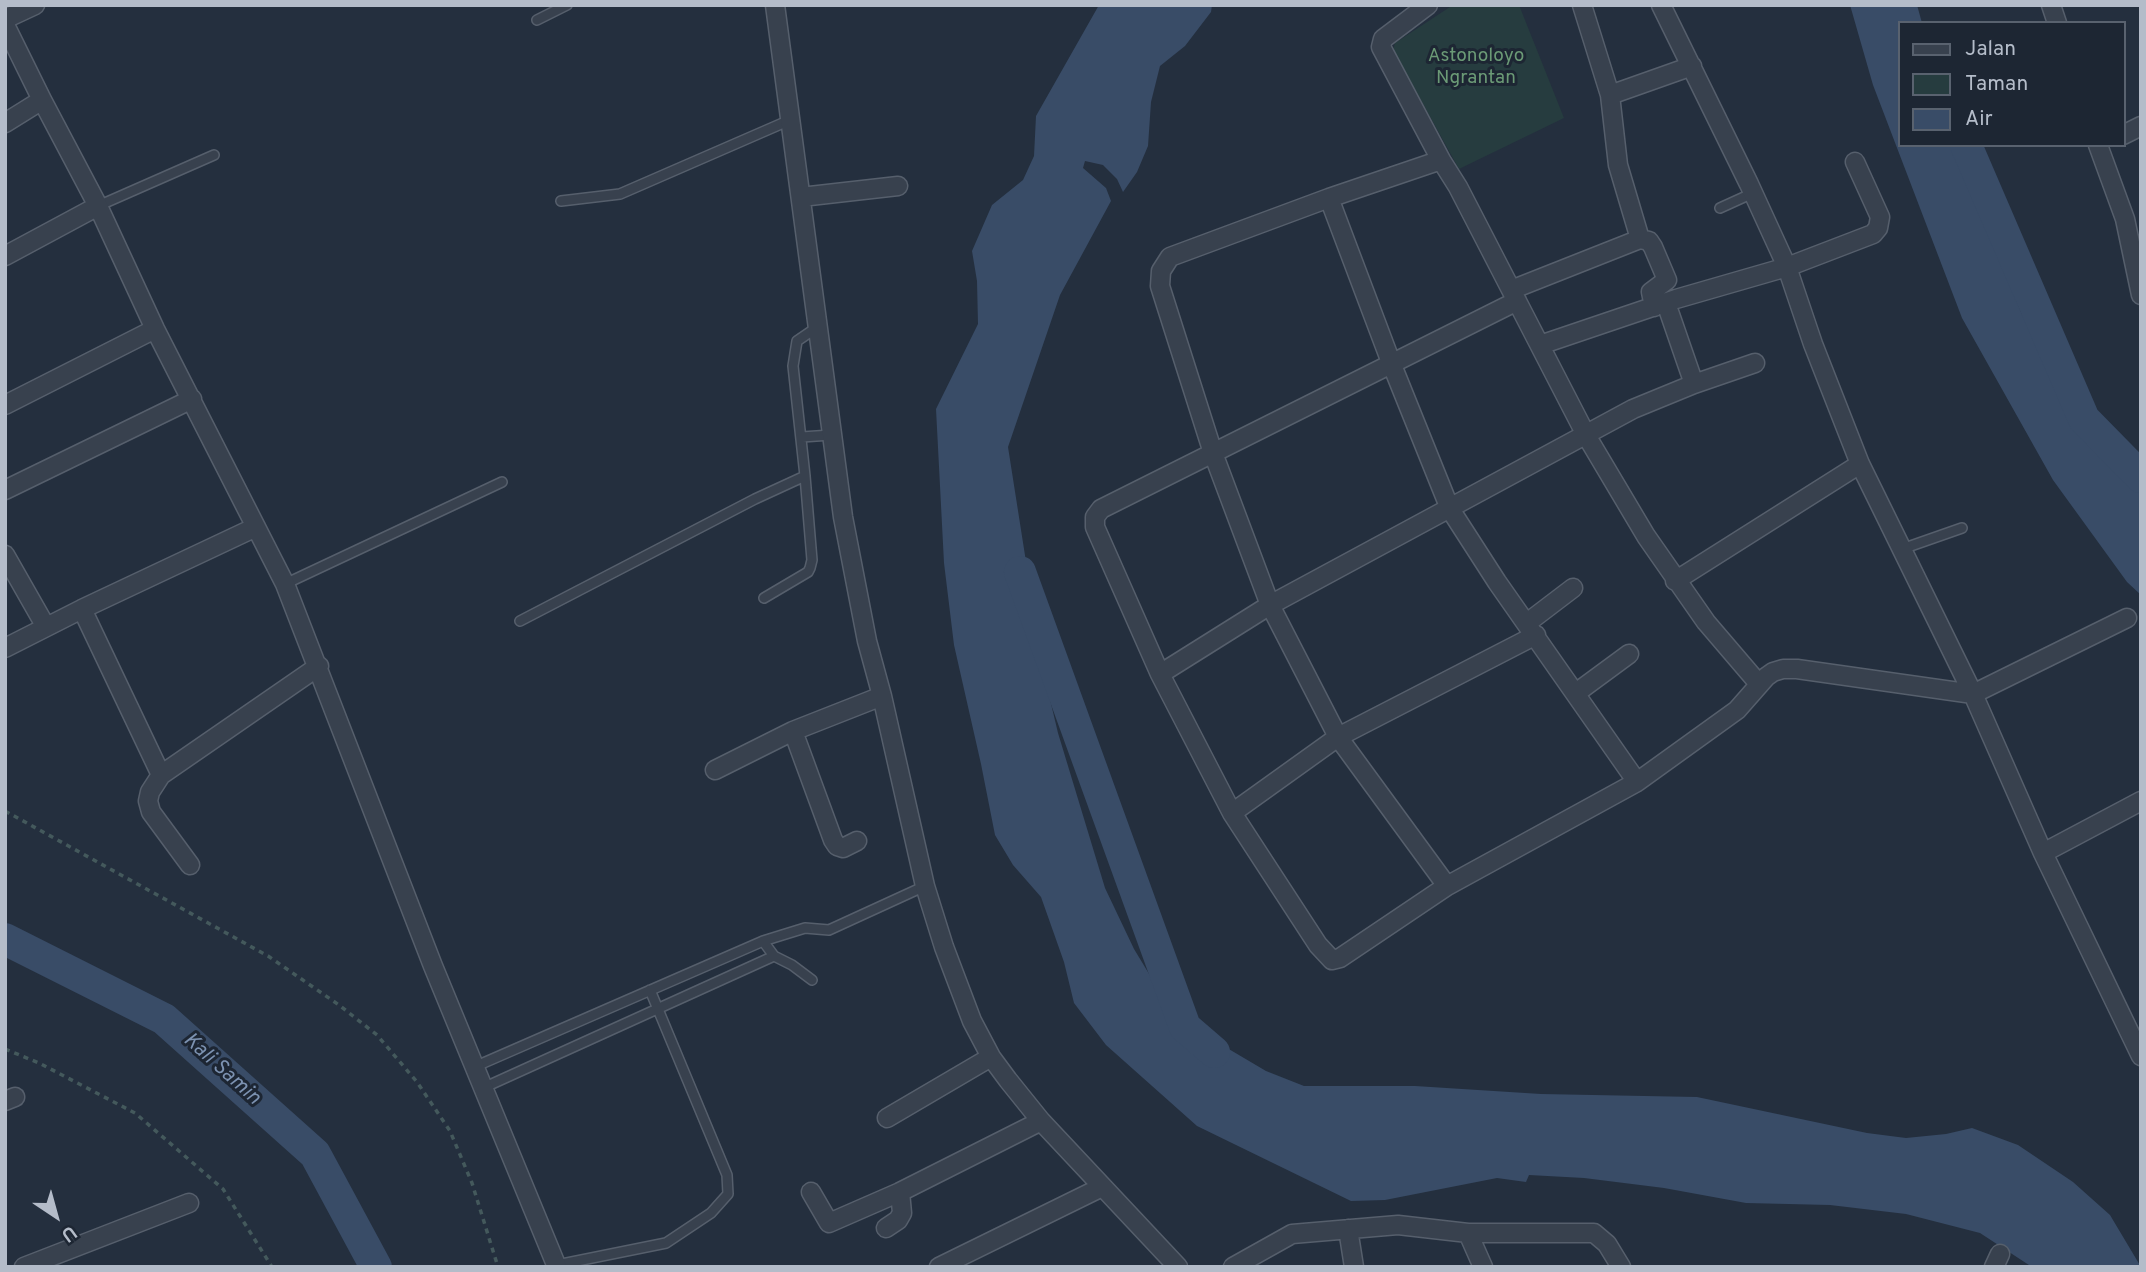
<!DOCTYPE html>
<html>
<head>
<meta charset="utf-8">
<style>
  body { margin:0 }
  #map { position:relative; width:2146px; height:1272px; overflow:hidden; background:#242f3e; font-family:Overpass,sans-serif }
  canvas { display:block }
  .frame { position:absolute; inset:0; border:7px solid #b4bcc9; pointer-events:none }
  .legend { position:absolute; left:1898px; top:21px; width:228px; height:126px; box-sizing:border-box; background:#1d2633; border:2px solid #59626f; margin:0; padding:9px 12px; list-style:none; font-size:21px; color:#b4bcc9 }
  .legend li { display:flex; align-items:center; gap:14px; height:35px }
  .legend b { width:35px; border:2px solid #59626f }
  .north { position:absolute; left:21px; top:1181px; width:70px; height:70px; -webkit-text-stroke:5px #1d2633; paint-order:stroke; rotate:144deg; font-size:19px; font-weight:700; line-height:28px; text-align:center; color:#b4bcc9 }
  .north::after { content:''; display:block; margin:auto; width:24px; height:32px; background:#b4bcc9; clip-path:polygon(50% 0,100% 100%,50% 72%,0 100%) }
</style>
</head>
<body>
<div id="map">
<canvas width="2146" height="1272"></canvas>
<div class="frame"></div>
<ul class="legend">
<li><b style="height:9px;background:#38414e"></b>Jalan</li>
<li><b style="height:19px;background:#263c3f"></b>Taman</li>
<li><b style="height:19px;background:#394c67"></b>Air</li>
</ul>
<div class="north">U</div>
</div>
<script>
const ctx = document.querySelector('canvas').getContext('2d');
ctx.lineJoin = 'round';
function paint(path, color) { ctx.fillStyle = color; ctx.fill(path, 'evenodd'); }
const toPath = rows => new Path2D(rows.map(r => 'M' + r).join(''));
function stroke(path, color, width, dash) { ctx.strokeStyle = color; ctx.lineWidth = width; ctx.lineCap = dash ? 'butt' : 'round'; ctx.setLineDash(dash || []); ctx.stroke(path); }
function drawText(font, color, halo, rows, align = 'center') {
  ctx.font = font + ' Overpass,sans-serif'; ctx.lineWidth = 6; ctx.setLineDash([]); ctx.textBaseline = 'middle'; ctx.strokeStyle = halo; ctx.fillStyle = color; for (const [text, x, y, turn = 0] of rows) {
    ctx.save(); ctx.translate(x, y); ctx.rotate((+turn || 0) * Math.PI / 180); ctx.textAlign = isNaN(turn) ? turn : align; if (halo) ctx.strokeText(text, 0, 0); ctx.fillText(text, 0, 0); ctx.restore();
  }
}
paint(toPath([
  [1453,5,1519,5,1564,118,1459,169,1393,50,1395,43]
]), '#263c3f');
paint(toPath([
  [1099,5,1212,5,1211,12,1185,46,1160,66,1151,102,1148,146,1137,172,1123,192,1117,179,1103,165,1085,161,1083,168,1106,188,1111,201,1060,295,1008,447,1043,670,1058,733,1105,888,1134,949,1157,987,1183,1022,1266,1071,1304,1086,1415,1086,1541,1094,1697,1097,1867,1133,1906,1138,1946,1134,1972,1128,2018,1145,2073,1182,2110,1215,2141,1267,2032,1267,1980,1233,1906,1214,1830,1205,1746,1203,1664,1188,1584,1178,1529,1175,1526,1182,1497,1178,1385,1200,1351,1201,1197,1126,1106,1045,1074,1003,1064,962,1041,897,1013,865,995,835,981,764,954,645,944,563,936,409,978,324,977,281,972,251,992,205,1023,180,1034,156,1036,116],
  [1850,5,1917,5,1922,23,1899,23,1899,145,1956,145,2021,312,2056,369,2094,418,2141,465,2141,595,2127,582,2053,480,1962,318,1873,85]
]), '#394c67');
stroke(toPath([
  [1966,145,2084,419,2141,477],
  [1020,572,1185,1027,1214,1052],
  [5,939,164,1019,315,1154,376,1267]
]), '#394c67', 32);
const service = toPath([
  [537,20,567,5],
  [561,201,620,194,790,120],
  [98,206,214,155],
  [1720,208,1753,193],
  [802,437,831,435],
  [805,476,793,366,797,341,816,328],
  [1902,549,1962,528],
  [285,584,502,482],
  [520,621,755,499,805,476,812,560,810,568,808,572,764,598],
  [763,941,774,956,792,965,812,980],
  [474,1067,763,941,805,928,829,930,925,886],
  [483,1088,774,956],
  [557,1265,666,1243,711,1213,728,1194,727,1175,650,990]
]);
const minor = toPath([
  [775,5,843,517,867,641,882,696,925,886,944,947,972,1021,991,1057,1008,1080,1041,1121,1178,1267],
  [1428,5,1383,39,1381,47,1441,160],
  [1582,5,1610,95,1618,165,1640,239],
  [1661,5,1749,184,1787,267,1813,344,1860,464,1973,694,2043,853,2141,1056],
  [2051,5,2057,23],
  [5,19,35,5],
  [5,25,42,100,5,123],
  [1610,95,1692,66],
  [42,100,98,206,155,329,285,584,433,966,557,1267],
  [2123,135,2141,126],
  [2098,145,2125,219,2141,295],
  [801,197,898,186],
  [1329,198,1392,365,1450,509,1497,582,1637,782],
  [5,256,98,206],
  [1511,290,1640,239,1649,241,1653,247,1667,280,1651,292,1654,307],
  [1517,301,1101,509,1095,517,1095,527,1160,674,1232,813,1318,945,1332,960,1340,958,1447,886,1637,782,1737,710,1766,677,1773,672,1783,669,1797,669,1973,694,2127,618],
  [1666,303,1694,384],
  [1540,345,1676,299,1787,267,1873,234,1878,228,1880,217,1855,162],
  [5,405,155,329],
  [5,490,192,399],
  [5,555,46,627],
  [1675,581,1860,464],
  [82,609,161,775],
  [1527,623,1573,588],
  [5,648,82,609,256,527],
  [1160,674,1270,605,1633,409,1694,384,1755,363],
  [1576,693,1629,654],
  [793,731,833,840,837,846,843,848,857,841],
  [715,770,793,731,882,696],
  [1232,813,1338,737,1536,635],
  [2043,853,2141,801],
  [190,865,151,812,148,801,150,792,161,775,319,666],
  [1447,886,1338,737,1270,605,1213,453,1160,286,1161,271,1170,257,1329,198,1441,160,1458,187,1586,435,1646,536,1706,622,1759,684],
  [5,1101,15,1097],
  [887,1118,991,1057],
  [811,1192,829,1223,900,1192],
  [886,1228,898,1220,902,1213,900,1192,1041,1121],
  [1348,1229,1354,1267],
  [1468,1233,1483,1267],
  [24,1267,189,1203],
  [939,1267,1102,1187],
  [1233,1267,1292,1234,1398,1225,1468,1233,1594,1233,1607,1244,1621,1267],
  [1994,1267,2000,1254]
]);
stroke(service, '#565f6c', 12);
stroke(minor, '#565f6c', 21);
stroke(toPath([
  [5,811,268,956,339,1005,377,1035,417,1082,450,1131,472,1183,498,1267],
  [5,1049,39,1063,135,1113,223,1189,272,1267]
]), '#44595c', 3.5, [5, 5]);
stroke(service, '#38414e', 9);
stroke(minor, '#38414e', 18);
drawText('19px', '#6b9a76', '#1d2633', [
  ["Astonoloyo",1476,57],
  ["Ngrantan",1476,79]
]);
drawText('italic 21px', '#7c92b1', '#1d2633', [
  ["Kali Samin",221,1070,42]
]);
</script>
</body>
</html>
